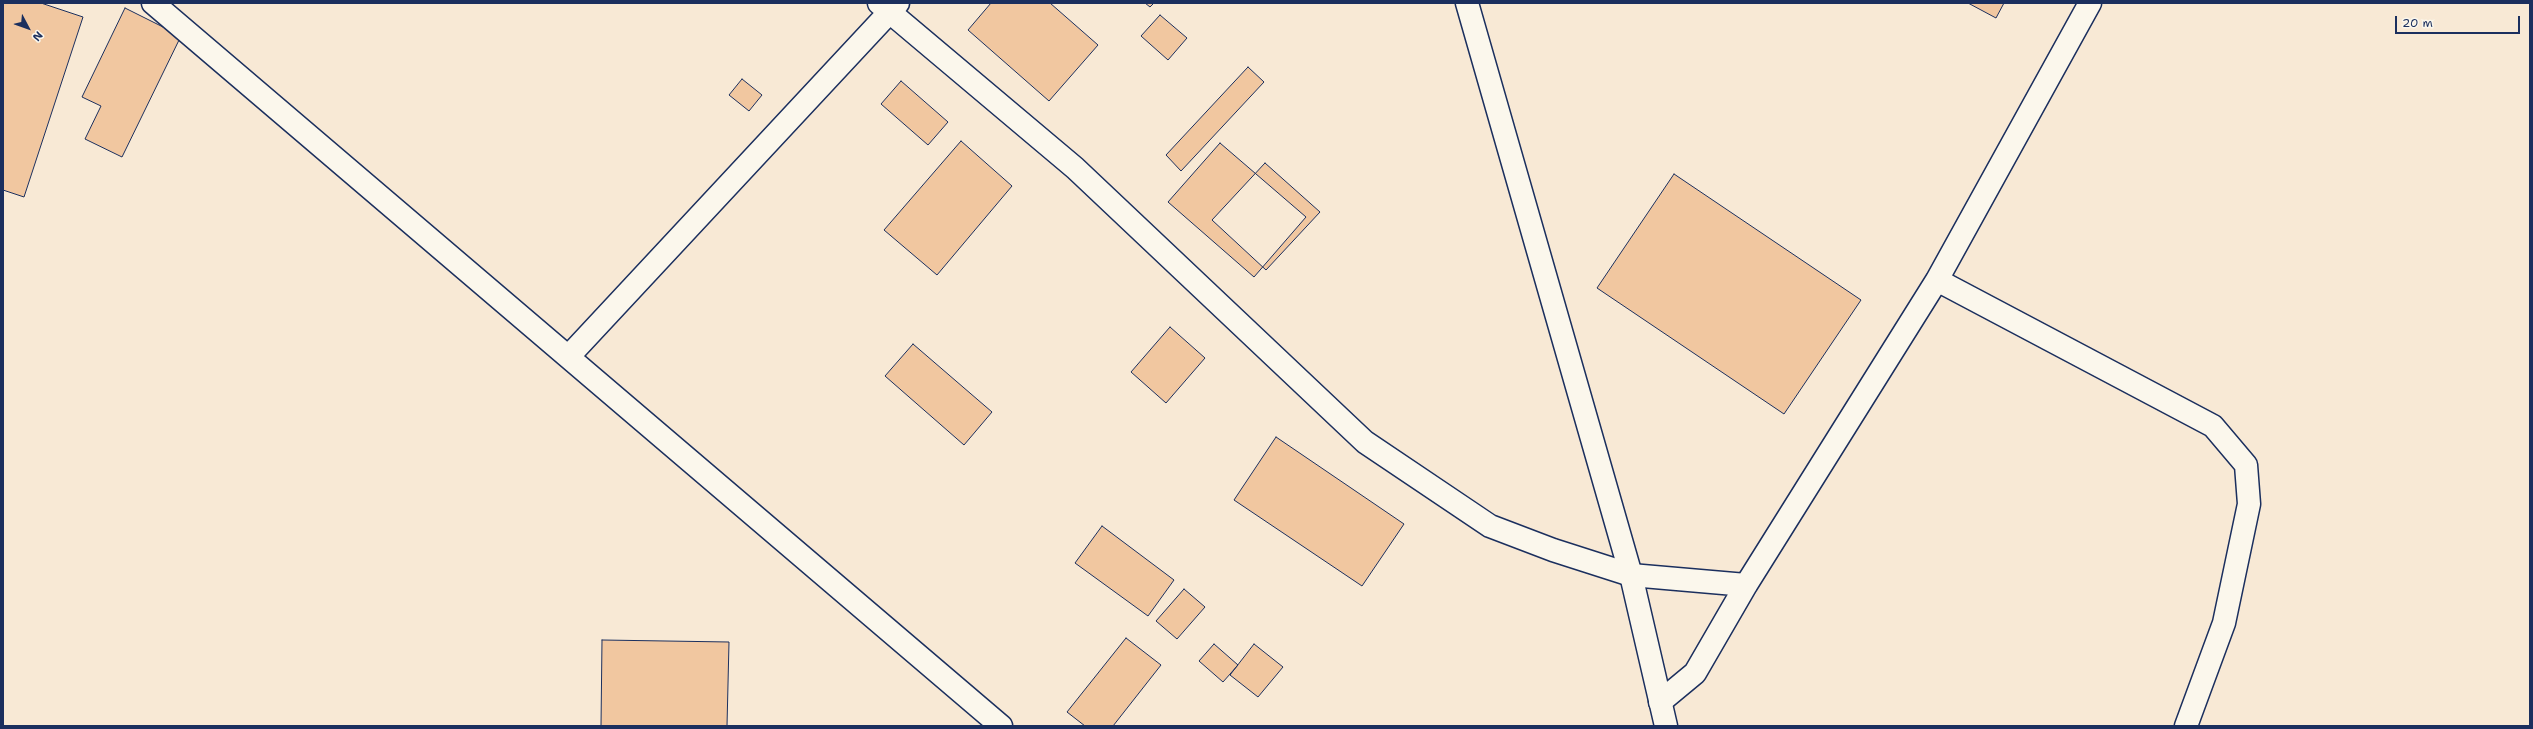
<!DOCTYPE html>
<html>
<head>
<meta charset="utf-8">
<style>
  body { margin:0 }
  #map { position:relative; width:2533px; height:729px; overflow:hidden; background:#f8e9d5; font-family:"Shantell Sans",sans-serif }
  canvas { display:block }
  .frame { position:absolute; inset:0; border:4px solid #1b2f5e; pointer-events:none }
  .north { position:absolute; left:8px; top:8px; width:40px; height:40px; -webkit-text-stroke:3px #fbf7ec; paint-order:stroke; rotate:131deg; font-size:11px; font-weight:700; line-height:16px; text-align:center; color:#1b2f5e }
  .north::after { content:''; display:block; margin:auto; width:14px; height:18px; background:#1b2f5e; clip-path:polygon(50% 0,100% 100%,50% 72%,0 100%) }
  .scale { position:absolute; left:2395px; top:16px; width:125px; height:18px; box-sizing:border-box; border:2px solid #1b2f5e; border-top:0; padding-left:5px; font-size:12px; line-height:14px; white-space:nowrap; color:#1b2f5e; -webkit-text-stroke:3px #fbf7ec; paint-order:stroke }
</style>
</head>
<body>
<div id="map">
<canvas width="2533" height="729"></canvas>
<div class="frame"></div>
<div class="north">N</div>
<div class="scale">20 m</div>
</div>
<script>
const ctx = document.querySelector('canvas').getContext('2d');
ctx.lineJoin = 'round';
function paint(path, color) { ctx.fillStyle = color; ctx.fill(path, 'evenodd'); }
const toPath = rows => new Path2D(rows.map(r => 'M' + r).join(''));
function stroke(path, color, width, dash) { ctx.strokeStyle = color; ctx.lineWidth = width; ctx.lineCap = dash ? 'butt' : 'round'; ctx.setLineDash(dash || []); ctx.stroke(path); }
const building = toPath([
  [3,3,41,3,83,17,24,197,3,190,3,3],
  [991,3,1050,3,1098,45,1049,101,968,30,991,3],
  [1145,3,1154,3,1150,7,1145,3],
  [1968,3,2004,3,1996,18,1968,3],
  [125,8,181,36,122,157,85,139,101,106,82,97,125,8],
  [1160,15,1187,38,1168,60,1141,36,1160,15],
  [1248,67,1264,82,1181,171,1166,155,1248,67],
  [742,79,762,95,749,111,729,95,742,79],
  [901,81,948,122,928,145,881,104,901,81],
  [961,141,1012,186,937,275,884,230,961,141],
  [1220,143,1306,217,1254,277,1168,202,1220,143],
  [1265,163,1320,212,1266,270,1212,220,1265,163],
  [1674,174,1861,300,1784,414,1597,288,1674,174],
  [1170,327,1205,358,1166,403,1131,372,1170,327],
  [913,344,992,412,964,445,885,376,913,344],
  [1276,437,1404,524,1362,586,1234,500,1276,437],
  [1102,526,1174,580,1148,616,1075,563,1102,526],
  [1184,589,1205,607,1177,639,1156,621,1184,589],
  [1126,638,1161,665,1113,726,1085,726,1067,712,1126,638],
  [602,640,729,642,727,726,601,726,602,640],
  [1214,644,1238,665,1223,682,1199,661,1214,644],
  [1254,644,1283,667,1258,697,1230,675,1254,644]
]);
paint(building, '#f1c7a0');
stroke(building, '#1b2f5e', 1);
const minor = toPath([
  [153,3,1001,726],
  [879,3,1075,168,1365,442,1490,526,1553,550,1631,575,1746,585],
  [1937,280,2213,426,2246,465,2249,504,2224,623,2186,726],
  [569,356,898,3],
  [1660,702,1695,673,1746,585,1937,280,2090,3]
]);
const tertiary = toPath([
  [1467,3,1631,575,1666,726]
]);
stroke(minor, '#1b2f5e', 25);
stroke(tertiary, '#1b2f5e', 25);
stroke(minor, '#fbf7ec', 22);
stroke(tertiary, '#fbf7ec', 22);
</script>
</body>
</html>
